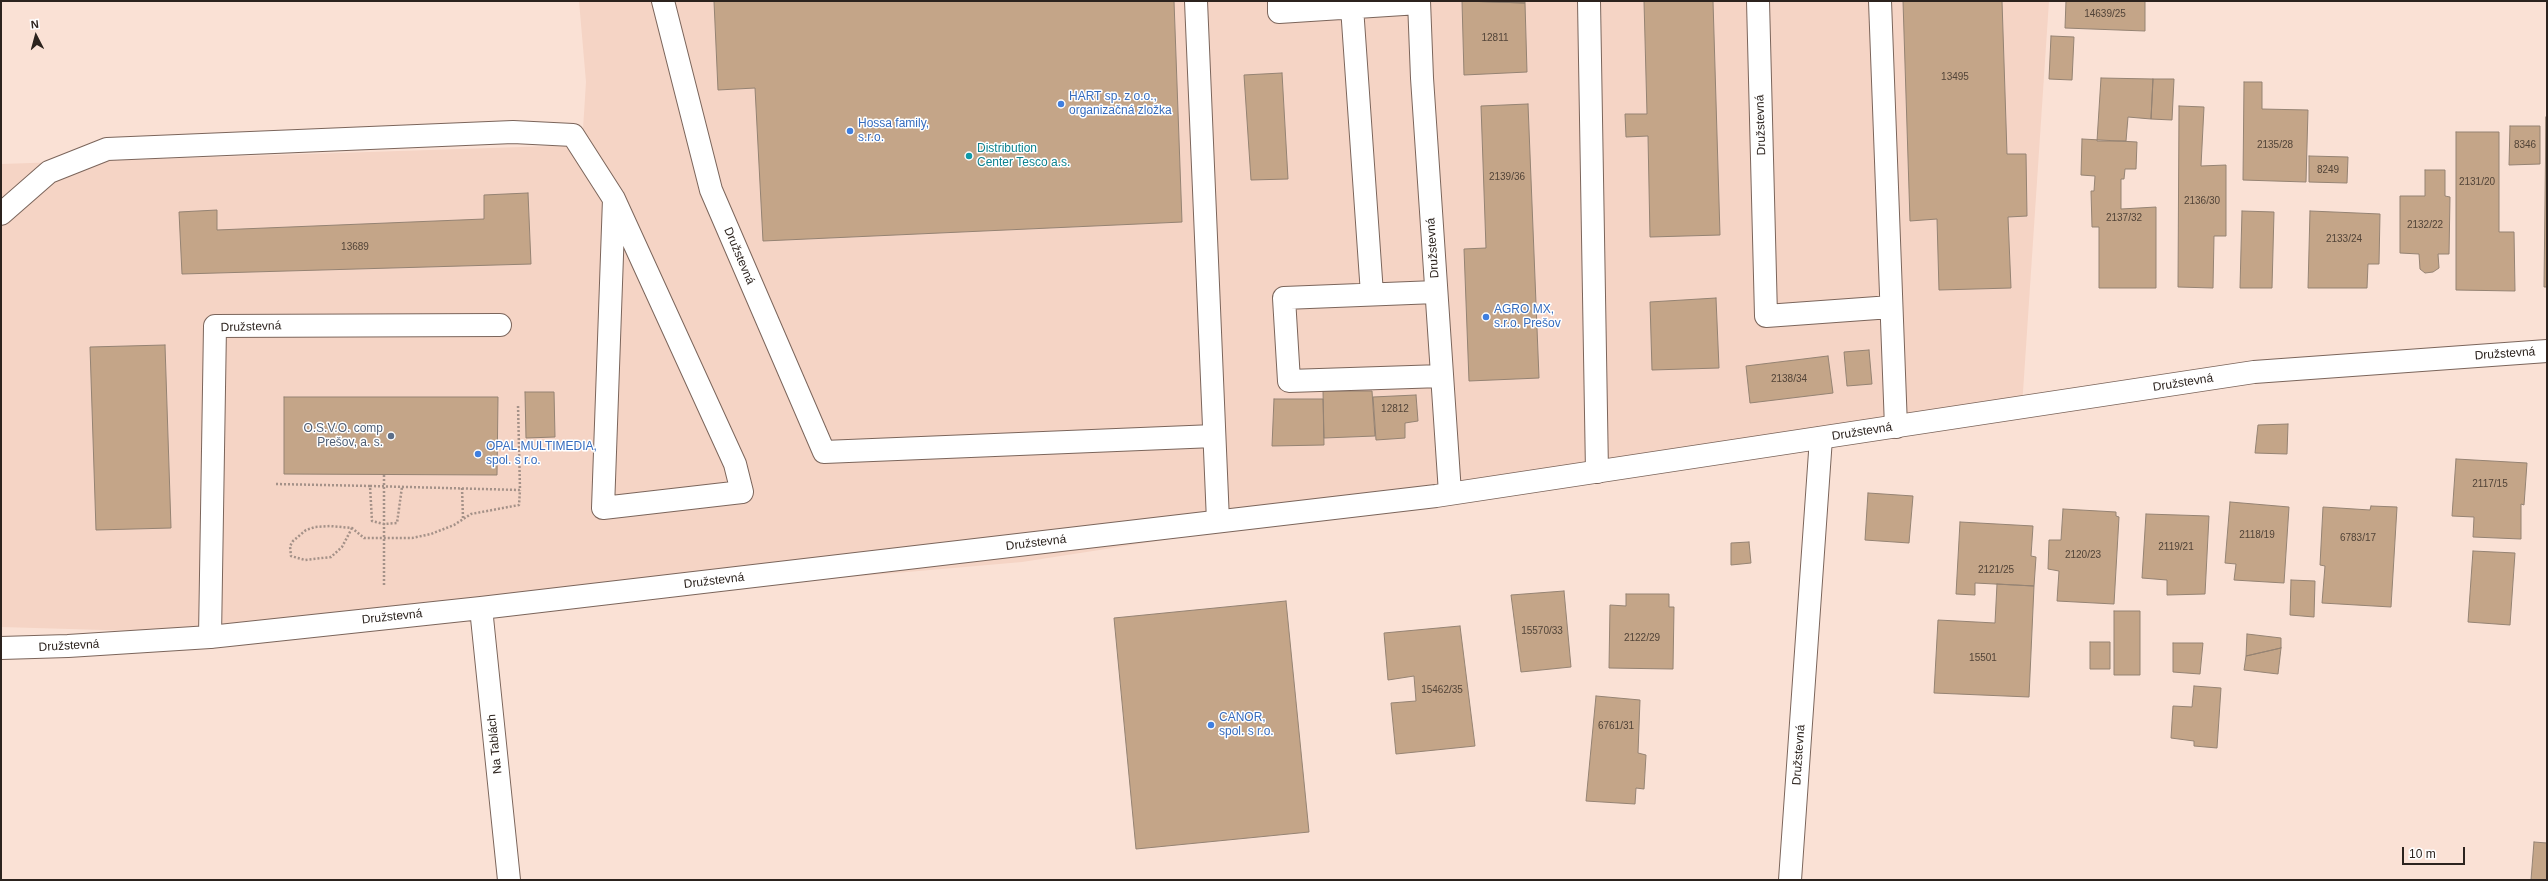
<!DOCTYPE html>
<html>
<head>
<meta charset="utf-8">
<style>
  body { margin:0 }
  #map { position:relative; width:2548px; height:881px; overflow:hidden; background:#fae1d5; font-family:Helvetica,sans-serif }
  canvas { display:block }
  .frame { position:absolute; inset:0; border:2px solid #2c231e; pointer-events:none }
  .north { position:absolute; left:16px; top:16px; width:40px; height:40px; -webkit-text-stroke:3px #fff; paint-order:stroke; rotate:354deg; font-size:11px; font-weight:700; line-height:16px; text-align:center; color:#2c231e }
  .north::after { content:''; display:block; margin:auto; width:14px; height:18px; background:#2c231e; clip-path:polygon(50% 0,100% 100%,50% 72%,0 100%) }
  .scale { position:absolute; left:2402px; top:847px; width:63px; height:18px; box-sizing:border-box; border:2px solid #2c231e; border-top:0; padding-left:5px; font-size:12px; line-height:14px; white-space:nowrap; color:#2c231e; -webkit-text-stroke:3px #fff; paint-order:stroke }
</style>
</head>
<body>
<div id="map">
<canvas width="2548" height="881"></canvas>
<div class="frame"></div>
<div class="north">N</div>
<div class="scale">10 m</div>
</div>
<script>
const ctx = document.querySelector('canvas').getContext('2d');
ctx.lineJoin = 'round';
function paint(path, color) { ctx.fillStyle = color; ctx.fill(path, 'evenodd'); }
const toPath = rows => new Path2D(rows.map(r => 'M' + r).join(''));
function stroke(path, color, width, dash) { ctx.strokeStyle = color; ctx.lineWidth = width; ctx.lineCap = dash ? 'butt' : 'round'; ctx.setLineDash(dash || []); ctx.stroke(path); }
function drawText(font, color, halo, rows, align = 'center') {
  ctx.font = font + ' Helvetica,sans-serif'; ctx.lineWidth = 3; ctx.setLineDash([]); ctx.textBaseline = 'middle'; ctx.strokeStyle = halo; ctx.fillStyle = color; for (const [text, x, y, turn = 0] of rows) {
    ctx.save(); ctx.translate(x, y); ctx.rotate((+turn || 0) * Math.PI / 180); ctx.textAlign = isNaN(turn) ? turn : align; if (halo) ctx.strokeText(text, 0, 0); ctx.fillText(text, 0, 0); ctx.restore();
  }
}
paint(toPath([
  [579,1,2049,1,2022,407,1022,562,207,633,1,627,1,164,582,145,586,82]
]), '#f5d4c5');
const building = toPath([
  [714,1,1174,1,1182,222,763,241,755,88,718,90,714,1],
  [1462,1,1525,3,1527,72,1464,75,1462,1],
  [1464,1,1525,1,1525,3,1464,1],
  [1644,1,1713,1,1720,235,1650,237,1648,136,1626,137,1625,114,1647,114,1644,1],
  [1903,1,2002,1,2007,154,2026,154,2027,216,2008,217,2011,288,1939,290,1937,219,1910,221,1903,1],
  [2066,1,2145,1,2145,31,2065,28,2066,1],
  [2051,36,2074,37,2072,80,2049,79,2051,36],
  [1282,73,1288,179,1251,180,1244,75,1282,73],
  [2101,78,2153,79,2151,119,2128,117,2126,141,2097,141,2101,78],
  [2153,79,2174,79,2172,120,2151,119,2153,79],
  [2244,82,2262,82,2262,109,2308,110,2306,182,2243,180,2244,82],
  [1528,104,1539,378,1469,381,1464,249,1486,248,1481,106,1528,104],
  [2179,106,2204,107,2201,166,2226,165,2226,236,2214,236,2213,288,2178,287,2179,106],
  [2546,117,2547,287,2544,287,2546,117],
  [2510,126,2540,126,2540,164,2509,165,2510,126],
  [2456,132,2499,132,2499,232,2514,232,2515,291,2456,290,2456,132],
  [2082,139,2137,142,2136,169,2125,169,2124,179,2121,179,2121,209,2156,207,2156,288,2099,288,2099,227,2092,227,2091,191,2094,191,2095,176,2081,175,2082,139],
  [2309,156,2348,157,2347,183,2309,182,2309,156],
  [2425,170,2445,170,2445,196,2450,197,2449,254,2438,254,2439,268,2433,272,2425,273,2420,269,2419,254,2400,253,2400,196,2425,196,2425,170],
  [528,193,531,264,182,274,179,212,217,210,217,230,484,219,484,195,528,193],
  [2242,211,2274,212,2272,288,2240,288,2242,211],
  [2310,211,2380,214,2379,264,2368,264,2367,288,2308,288,2310,211],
  [1716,298,1719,368,1652,370,1650,302,1716,298],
  [165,345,171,528,96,530,90,347,165,345],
  [1869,350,1872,384,1847,386,1844,352,1869,350],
  [1828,356,1833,393,1750,403,1746,366,1828,356],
  [1323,391,1372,391,1375,436,1324,438,1323,391],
  [525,392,554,392,555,437,526,438,525,392],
  [1416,395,1418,421,1405,423,1405,438,1376,440,1373,397,1416,395],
  [284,397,498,397,497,475,284,474,284,397],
  [1274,399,1323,399,1324,445,1272,446,1274,399],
  [2288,424,2287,454,2255,453,2258,425,2288,424],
  [2456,459,2527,463,2524,505,2521,504,2521,539,2473,537,2474,517,2452,516,2456,459],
  [1868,493,1913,496,1909,543,1865,540,1868,493],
  [2230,502,2289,507,2284,583,2234,580,2236,564,2225,563,2230,502],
  [2371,506,2397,507,2391,607,2322,603,2325,566,2320,565,2323,507,2370,510,2371,506],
  [2063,509,2116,512,2116,516,2119,517,2114,604,2057,601,2059,571,2048,569,2049,540,2061,540,2063,509],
  [2146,514,2209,516,2205,594,2167,595,2167,580,2142,578,2146,514],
  [1960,522,2033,526,2031,556,2036,557,2034,586,1975,583,1975,595,1956,594,1960,522],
  [1749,542,1751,563,1731,565,1731,543,1749,542],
  [2473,551,2515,553,2510,625,2468,622,2473,551],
  [2291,580,2315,581,2314,617,2290,615,2291,580],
  [1997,584,2034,586,2029,697,1934,693,1938,620,1995,623,1997,584],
  [1564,591,1571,667,1521,672,1511,595,1564,591],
  [1626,594,1669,594,1669,607,1674,607,1673,669,1609,668,1610,605,1626,606,1626,594],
  [1286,601,1309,832,1136,849,1114,618,1286,601],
  [2114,611,2140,611,2140,675,2114,675,2114,611],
  [1460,626,1475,746,1396,754,1391,703,1416,701,1414,676,1388,680,1384,633,1460,626],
  [2247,634,2281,638,2281,648,2246,656,2247,634],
  [2090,642,2110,642,2110,669,2090,669,2090,642],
  [2173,643,2203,643,2200,674,2173,672,2173,643],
  [2281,648,2278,674,2244,670,2246,656,2281,648],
  [2194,686,2221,688,2217,748,2194,746,2194,741,2171,738,2173,706,2192,707,2194,686],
  [1596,696,1640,700,1638,753,1646,755,1644,789,1636,788,1635,804,1586,801,1596,696],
  [2534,842,2547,843,2547,880,2531,880,2534,842]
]);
paint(building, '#c4a588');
stroke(building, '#958373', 1);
const service = toPath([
  [663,1,711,190,824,452,1214,436],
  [1196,1,1218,521],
  [1279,1,1279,12,1419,3],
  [1419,1,1422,78,1450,493],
  [1589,1,1597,472],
  [1758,1,1766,316,1891,307],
  [1880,1,1896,427],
  [1352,7,1372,294],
  [1,214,49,172,107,149,513,132,573,135,614,199,735,464,742,492,603,508,614,199],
  [1436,292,1284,298,1289,381,1442,376],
  [1,648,68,646,210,637,215,326,500,325],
  [1790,880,1821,438]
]);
const minor = toPath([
  [481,608,509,880],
  [210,637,481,608,1436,496,2254,372,2547,351]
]);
stroke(service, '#7b655b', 24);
stroke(minor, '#7b655b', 24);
stroke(toPath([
  [276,484,370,486,372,521,384,524,397,523,402,487],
  [370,486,520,490,518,405],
  [462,488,463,518],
  [352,528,342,547,331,557,305,560,291,556,290,546,293,541,306,530,315,527,330,526,352,528,364,538,412,538,431,534,454,525,471,514,519,505,520,490],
  [384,585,384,474]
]), '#a49188', 2.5, [2, 2]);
stroke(service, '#fff', 22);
stroke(minor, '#fff', 22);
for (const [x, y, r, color] of [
  [1061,104,4,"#3f7fe0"],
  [850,131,4,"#3f7fe0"],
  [969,156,4,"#0f9aa8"],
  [1486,317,4,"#3f7fe0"],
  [391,436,4,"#5c6f8a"],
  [478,454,4,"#3f7fe0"],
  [1211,725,4,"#3f7fe0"]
]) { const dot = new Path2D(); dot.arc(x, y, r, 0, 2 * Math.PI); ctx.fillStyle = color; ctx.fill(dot); stroke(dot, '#fff', 1.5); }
drawText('10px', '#524438', null, [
  ["14639/25",2105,14],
  ["12811",1495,38],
  ["13495",1955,77],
  ["2135/28",2275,145],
  ["8346",2525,145],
  ["8249",2328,170],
  ["2139/36",1507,177],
  ["2131/20",2477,182],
  ["2136/30",2202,201],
  ["2137/32",2124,218],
  ["2132/22",2425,225],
  ["2133/24",2344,239],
  ["13689",355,247],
  ["2138/34",1789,379],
  ["12812",1395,409],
  ["2117/15",2490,484],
  ["2118/19",2257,535],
  ["6783/17",2358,538],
  ["2119/21",2176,547],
  ["2120/23",2083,555],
  ["2121/25",1996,570],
  ["15570/33",1542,631],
  ["2122/29",1642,638],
  ["15501",1983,658],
  ["15462/35",1442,690],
  ["6761/31",1616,726]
]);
drawText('12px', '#366cbe', '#fff', [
  ["HART sp. z o.o.,",1069,97],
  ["organizačná zložka",1069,111],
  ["Hossa family,",858,124],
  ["s.r.o.",858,138],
  ["AGRO MX,",1494,310],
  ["s.r.o. Prešov",1494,324],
  ["OPAL MULTIMEDIA,",486,447],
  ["spol. s r.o.",486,461],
  ["CANOR,",1219,718],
  ["spol. s r.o.",1219,732]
], 'left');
drawText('12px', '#2c231e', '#fff', [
  ["Družstevná",1761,125,-92],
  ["Družstevná",1433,248,-94],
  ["Družstevná",739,256,67],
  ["Družstevná",251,327,-2],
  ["Družstevná",2505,354,-4],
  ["Družstevná",2183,383,-9],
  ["Družstevná",1862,432,-9],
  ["Družstevná",1036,543,-7],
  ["Družstevná",714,581,-7],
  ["Družstevná",392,617,-6],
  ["Družstevná",69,646,-3],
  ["Na Tablách",495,744,-96],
  ["Družstevná",1799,755,-86]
]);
drawText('12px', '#0d838f', '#fff', [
  ["Distribution",977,149],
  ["Center Tesco a.s.",977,163]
], 'left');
drawText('12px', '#4e5e75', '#fff', [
  ["O.S.V.O. comp",383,429],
  ["Prešov, a. s.",383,443]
], 'right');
</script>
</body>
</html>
